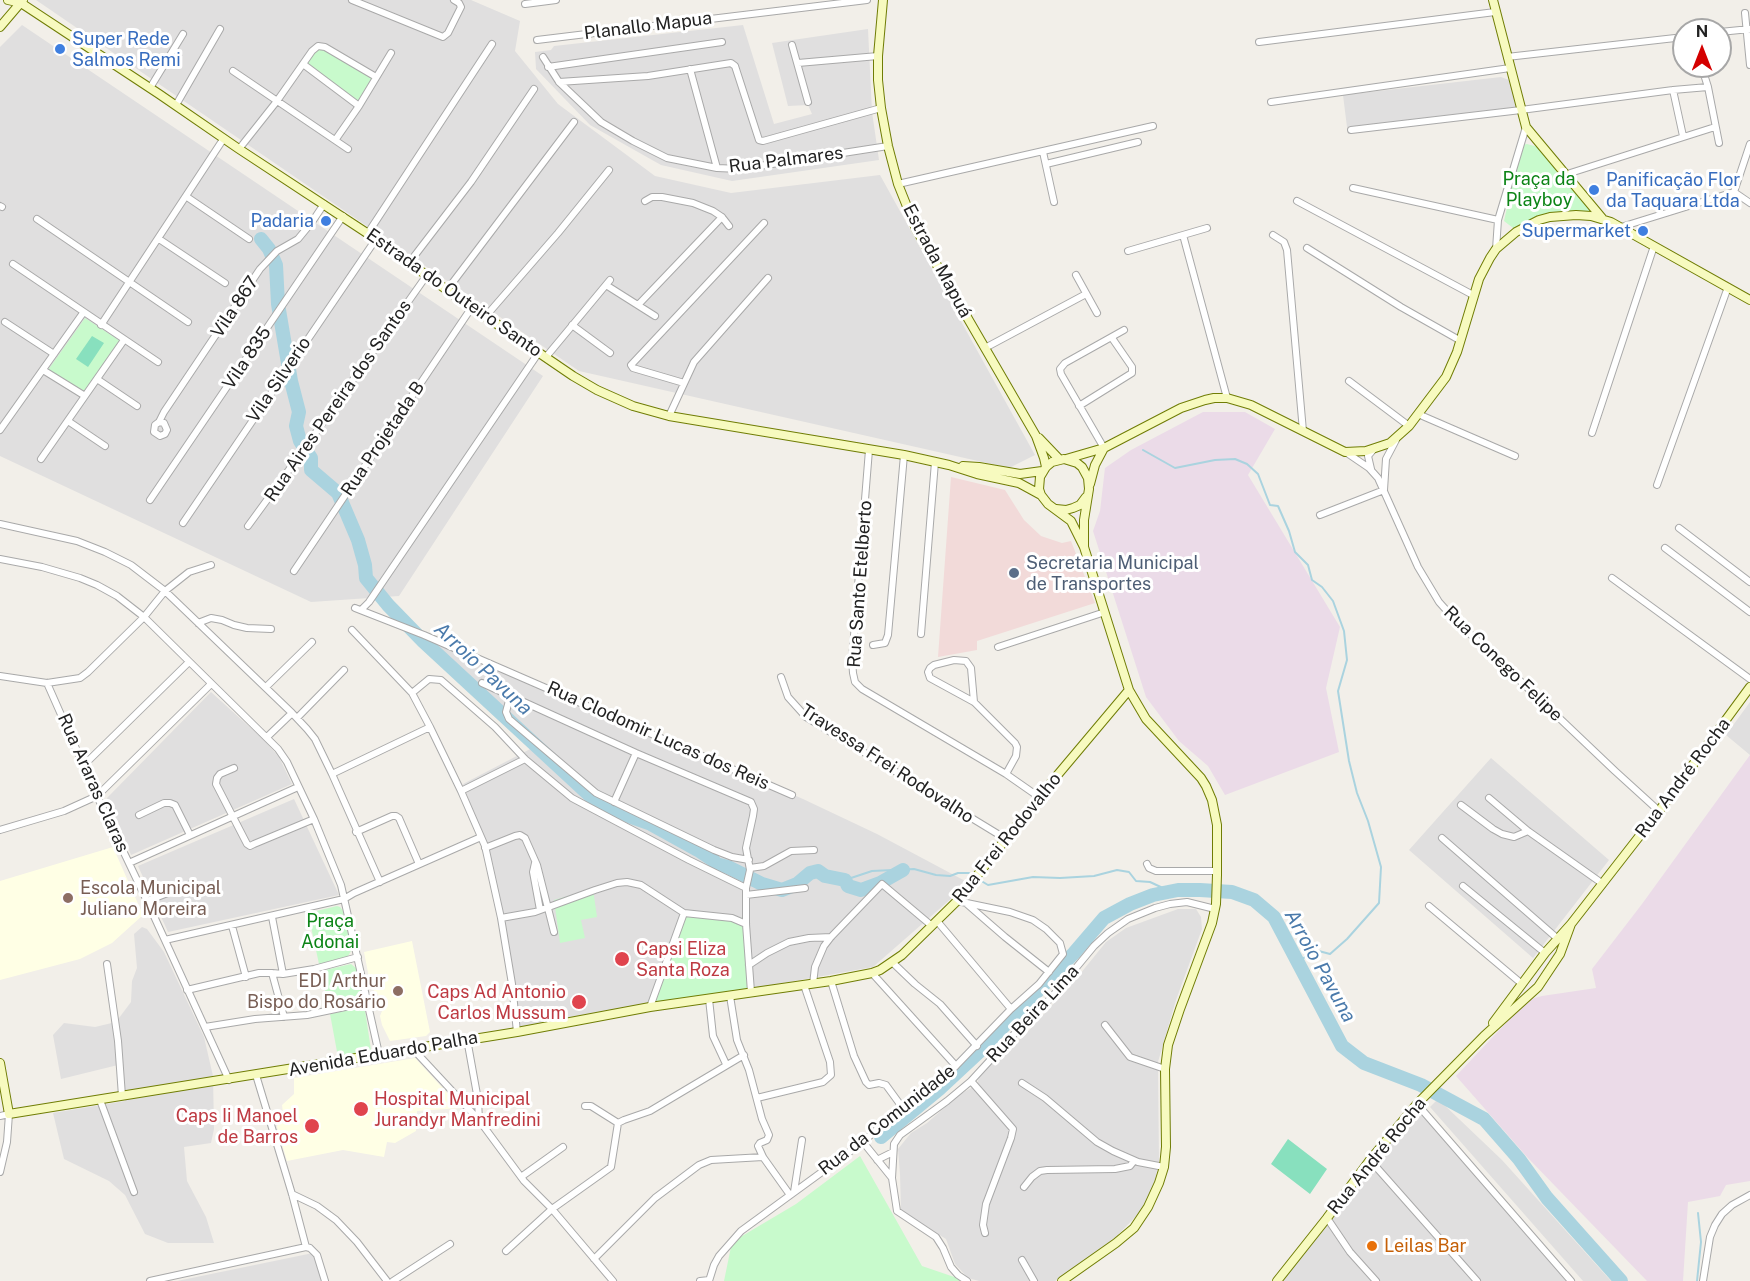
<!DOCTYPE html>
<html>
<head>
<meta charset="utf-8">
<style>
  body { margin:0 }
  #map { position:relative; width:1750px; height:1281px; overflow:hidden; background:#f2efe9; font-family:"Public Sans",sans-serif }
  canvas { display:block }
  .north { position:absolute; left:1672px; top:18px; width:60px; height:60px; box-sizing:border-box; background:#fff; border:2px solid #a7a7a7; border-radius:50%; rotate:0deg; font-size:16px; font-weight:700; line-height:24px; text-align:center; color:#222 }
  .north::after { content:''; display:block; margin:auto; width:21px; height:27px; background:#d40000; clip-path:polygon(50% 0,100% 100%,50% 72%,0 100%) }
</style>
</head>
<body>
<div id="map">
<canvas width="1750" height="1281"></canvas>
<div class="north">N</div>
</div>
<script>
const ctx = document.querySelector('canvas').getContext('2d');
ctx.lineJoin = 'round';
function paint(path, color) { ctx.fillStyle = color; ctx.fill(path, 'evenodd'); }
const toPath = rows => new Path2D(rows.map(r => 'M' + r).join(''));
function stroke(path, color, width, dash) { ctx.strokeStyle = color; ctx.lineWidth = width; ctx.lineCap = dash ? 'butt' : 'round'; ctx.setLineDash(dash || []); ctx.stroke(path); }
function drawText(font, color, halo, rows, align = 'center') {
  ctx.font = font + ' "Public Sans",sans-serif'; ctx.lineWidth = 6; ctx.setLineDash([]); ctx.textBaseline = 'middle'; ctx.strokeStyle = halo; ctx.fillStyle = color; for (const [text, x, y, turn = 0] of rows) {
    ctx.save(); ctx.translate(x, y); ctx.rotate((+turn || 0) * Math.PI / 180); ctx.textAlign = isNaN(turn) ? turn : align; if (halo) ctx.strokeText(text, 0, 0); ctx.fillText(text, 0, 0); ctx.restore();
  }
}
paint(toPath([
  [36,0,471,0,520,21,515,51,558,104,655,176,731,193,880,175,1035,455,1009,468,579,371],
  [22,25,543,376,399,596,311,602,0,456,0,47],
  [743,25,774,124,812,114,808,105,788,106,772,43,868,29,872,112,879,160,732,181,661,165,590,125,536,69,535,52,551,50,554,46],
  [1501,77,1509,80,1513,86,1516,107,1347,127,1343,95],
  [422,634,803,799,877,834,969,883,873,967,521,1030,493,864,463,784,536,746],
  [211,692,264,740,279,757,292,784,131,855,118,822,107,798],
  [1750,702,1750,755,1726,735],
  [1491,758,1609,860,1533,958,1409,850],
  [294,799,339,895,168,932,138,866],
  [1178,909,1196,909,1201,917,1202,929,1176,1000,1158,1062,1159,1161,1153,1189,1139,1213,1112,1241,1055,1281,979,1281,968,1278,955,1264,946,1239,901,1211,900,1174,898,1149,911,1133,927,1123,960,1094,977,1085,980,1073,1002,1049,1022,1038,1076,979,1106,942,1126,928],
  [142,927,147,929,164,952,204,1037,213,1076,214,1129,211,1143,184,1147,187,1181,206,1217,214,1243,168,1243,145,1234,125,1195,109,1181,64,1159,53,1113,125,1101,124,1089,118,1065,61,1079,53,1035,64,1023,95,1027,116,1022,131,1002,132,981,137,968,134,934],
  [1438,1099,1502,1160,1611,1281,1583,1281,1430,1107],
  [1419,1104,1571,1281,1280,1281],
  [313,1253,322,1281,177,1281]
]), '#e0dfdf');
paint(toPath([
  [951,477,1005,490,1024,520,1041,536,1062,543,1071,541,1095,603,977,641,977,650,938,657]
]), '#f2dad9');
paint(toPath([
  [1203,412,1245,412,1275,429,1248,475,1340,627,1326,688,1339,752,1225,795,1208,766,1179,741,1146,697,1093,531,1100,511,1105,468,1131,450],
  [1750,755,1750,1181,1726,1185,1720,1196,1688,1202,1683,1281,1647,1281,1528,1158,1456,1076,1523,1005,1531,999,1542,996,1596,988,1592,969,1642,904]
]), '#ebdbe8');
paint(toPath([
  [113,847,143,915,112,943,80,959,0,980,0,881],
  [412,941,430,1032,426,1036,390,1041,382,1025,380,1016,382,1011,378,994,371,988,364,952],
  [415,1058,461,1108,417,1111,416,1131,395,1143,387,1142,384,1157,343,1150,287,1161,277,1127,279,1115,283,1113,282,1105,294,1094,294,1078]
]), '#ffffe5');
paint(toPath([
  [318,46,376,77,359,106,303,64],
  [1527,144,1538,147,1595,215,1571,213,1517,231,1504,221,1521,145],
  [85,318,120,341,84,391,48,370],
  [593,889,597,917,581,920,585,938,560,943,554,900],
  [337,906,340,907,344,912,351,951,348,956,344,959,319,964,308,913],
  [684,913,745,918,748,990,654,1004],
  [351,964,356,968,362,998,361,1001,329,1008,321,971],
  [358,1008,365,1010,371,1050,338,1057,330,1014],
  [860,1156,922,1266,966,1281,724,1281,732,1242,796,1204]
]), '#c8facc');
paint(toPath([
  [92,336,104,343,88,367,76,359],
  [1288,1139,1327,1169,1310,1194,1271,1164]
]), '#88e0be');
stroke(toPath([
  [1143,450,1175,468,1215,460,1235,459,1247,464,1258,474,1270,505,1278,506,1289,531,1295,552,1308,565,1312,580,1322,587,1333,601,1344,631,1347,660,1338,691,1349,761,1357,793,1368,821,1381,867,1379,903,1347,939,1330,954,1315,950,1298,962],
  [978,879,988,885,1033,877,1060,878,1094,876,1117,870,1129,872,1136,881,1150,882,1165,889,1178,890],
  [845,880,872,871,914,869,936,875,950,876,958,873,969,873,973,876],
  [1697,1281,1701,1242,1698,1213]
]), '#aad3df', 2);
stroke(toPath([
  [261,239,269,249,276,265,278,304,291,381,299,412,296,426,300,441,311,458,311,470,338,493,358,540,365,565,366,578,388,605,423,641,596,801,631,817,651,824,698,850,713,860,716,864,728,867,762,884,782,890,797,884,810,873,818,871,825,876,845,880,848,886,861,890,880,883,903,870],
  [881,1137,939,1089,982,1049,1074,953,1104,918,1130,904,1153,895,1178,890,1200,890,1232,892,1254,900,1274,917,1342,1046,1364,1063,1421,1085,1484,1119,1519,1159,1547,1198,1621,1281]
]), '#aad3df', 14);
const street = toPath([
  [352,0,443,37,448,33,461,7,459,3,454,0],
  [525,4,556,0],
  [1745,13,1750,65],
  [1720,32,1750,29],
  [537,40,867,0],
  [1259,42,1495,12],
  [792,45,808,102],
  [543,57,559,82,601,122,633,141,667,158,717,168,740,169,888,146],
  [1507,57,1684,37],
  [798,63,878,56],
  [303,64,359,106],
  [548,67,722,42],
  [1702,68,1708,87,1719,143],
  [690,69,717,168],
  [233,71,348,149],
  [559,82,648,76,731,63,735,66,759,140,763,141,881,108],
  [150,88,183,34],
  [1673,90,1683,136],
  [1271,102,1510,68],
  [176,105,220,29],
  [1351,130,1521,110,1673,90,1708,87],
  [336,139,359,106,391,53],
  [239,149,277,101,312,51,318,46,325,47,376,77],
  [1043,152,1054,202],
  [1046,164,1138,142],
  [1564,175,1715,127],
  [898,184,1153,126],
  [1353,188,1498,220],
  [1734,192,1750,144],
  [187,197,249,239],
  [645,201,652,197,662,197,693,203,713,211,722,217,729,226],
  [1297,201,1473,295],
  [0,206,2,207],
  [37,219,188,322],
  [1621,227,1734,192,1750,203],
  [368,233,492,44],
  [1183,235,1227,398],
  [1273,235,1284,242,1287,250,1303,431],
  [159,239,225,283],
  [1307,248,1401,307,1461,341],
  [1496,249,1498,220,1526,127],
  [1128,251,1207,228],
  [409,263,471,182,534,89],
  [13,264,158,362],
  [1076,275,1097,313],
  [606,285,655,316],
  [447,290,574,122],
  [638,305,722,217],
  [486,316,558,233,609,170],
  [5,322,54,354],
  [101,325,224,138],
  [572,325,610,353],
  [985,348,1086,294],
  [546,357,610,280],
  [43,370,85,396],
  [97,379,137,406],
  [1349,381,1409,426],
  [684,383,633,368,631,365,764,223],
  [1079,406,1132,373,1132,367,1112,338],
  [1418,414,1515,456],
  [669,416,694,362,768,278],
  [68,421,105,446],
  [159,422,164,423,167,430,165,434,160,436,154,432,155,425,159,422,164,412,260,269,277,251,298,239,312,222,324,204],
  [0,430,83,313],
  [1592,433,1654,246],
  [1104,448,1061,374,1060,369,1065,363,1124,330],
  [869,450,852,660,853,673,855,682,862,689,1006,774,1039,797],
  [1347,453,1369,468,1378,478,1418,567,1439,602,1457,622,1494,656,1615,771,1659,811],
  [41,459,124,340],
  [1371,469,1368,456,1373,450],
  [1657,485,1728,287],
  [1384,490,1386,459,1396,440],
  [150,500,343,216],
  [1320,515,1384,490],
  [183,523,376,239],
  [0,524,77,541,105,552,131,565,165,591,292,713,307,729,315,739,332,774,380,882],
  [248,526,307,445,427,275],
  [1679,528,1750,582],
  [1665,548,1750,612],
  [0,559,42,567,80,578,97,585,117,596,144,617,278,749,287,762,314,819,341,885,379,1054],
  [294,571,472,307],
  [1612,578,1750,679],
  [355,608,424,635,792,795],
  [361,610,369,602,539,352],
  [198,623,211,618,222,620,234,625,247,628,271,629],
  [352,630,412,693,430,727,461,791,485,846,501,918,512,984,517,1032],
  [921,634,935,462],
  [873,645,885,643,888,635,904,455],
  [998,647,1105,612],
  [0,676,47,683,80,678,88,672,144,617,165,591,189,572,211,565],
  [781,677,788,697,806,717,1006,839],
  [47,683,97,796,147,901,229,1080],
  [482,683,636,753,751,802,754,809,753,816,746,848,750,870,746,888,746,924,751,992],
  [266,687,312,642],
  [412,693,429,679,441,680,495,727,525,759,572,798,689,860,746,888],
  [510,697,506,712,509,719,596,793,714,850,732,857,749,860],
  [974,702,971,668,966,661,954,660,934,665,930,668,928,672,930,678,974,702,1015,743,1017,747,1016,756,1006,774],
  [297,718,344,670],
  [267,737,292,713],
  [84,765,189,662],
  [234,768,220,774,217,778,216,784,247,844,250,846,254,844,314,819],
  [332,774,430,727],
  [461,791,525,759],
  [1489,798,1528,831,1603,884],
  [614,802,636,753],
  [1461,805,1493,829,1502,834,1514,837,1528,831],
  [139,815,164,803,170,803,175,805,190,835],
  [0,830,64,811,97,796,211,684],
  [356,832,392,816,396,816,399,818,419,864],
  [1442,838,1558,939],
  [485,848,515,836,520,835,525,838,537,865,554,932],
  [129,863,298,787],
  [535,863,533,872,540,910],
  [1147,864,1149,868,1156,871,1217,871],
  [750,868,764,866,791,851,814,850],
  [1463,886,1545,953],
  [746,895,805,888],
  [147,901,191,884],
  [967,904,1005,937,1049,972],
  [1429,906,1522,984],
  [272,917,283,974],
  [501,918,535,912,595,890,617,883,627,882,641,885,684,913,732,918,746,924],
  [937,921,1011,1009],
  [232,926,246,977],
  [165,940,344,899,354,893,481,837],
  [892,962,915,984,940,1004,977,1046],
  [107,964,118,1041,122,1096],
  [749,965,767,953,789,942,809,938,831,937],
  [272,973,284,1017],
  [872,973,956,1066],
  [831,981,854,1056,866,1082,869,1085,879,1083,886,1085,902,1107],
  [813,984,815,967,824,946,831,937,882,884,932,926],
  [187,990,259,973,272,973,283,974,314,969,358,957],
  [730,996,737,1040,749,1070,762,1119,769,1135,767,1140,760,1143,758,1146,763,1157,790,1195],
  [709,999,713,1036,726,1064],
  [650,1007,684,913],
  [1105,1025,1130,1057,1165,1069],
  [205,1027,255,1019,307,1015,369,1002],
  [467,1039,478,1100,479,1120],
  [413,1049,479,1120,524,1181,552,1209,613,1281],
  [971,1081,1013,1129,1011,1138,986,1204,983,1225,985,1233],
  [1022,1083,1045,1098,1097,1142,1113,1151,1138,1162,1164,1167],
  [757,1098,823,1082,831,1075,830,1062,804,985],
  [100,1100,134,1192],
  [1417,1104,1571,1281],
  [585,1106,591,1106,618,1123],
  [0,1116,9,1114,7,1142,0,1172],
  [863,1142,892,1178,897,1211,936,1237,943,1248,951,1267,958,1275,967,1281],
  [877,1160,893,1152],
  [1370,1160,1477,1281],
  [521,1177,563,1147],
  [892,1178,894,1144,900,1135,947,1101,971,1081,1016,1032,1051,998,1094,946,1108,933,1128,919,1155,908,1170,904,1187,902,1215,909],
  [1024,1187,1032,1177,1040,1171,1047,1170,1115,1169,1130,1166,1134,1161],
  [794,1192,802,1140],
  [292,1194,317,1206,336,1220,357,1242,387,1281],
  [1327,1218,1350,1252,1376,1281],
  [306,1247,310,1248,317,1255,325,1281],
  [506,1251,552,1209,611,1167,618,1123,624,1120,650,1111,744,1055],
  [594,1259,655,1198,699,1165,711,1160,763,1157],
  [1022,1260,1034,1281],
  [150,1281,306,1247,292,1194,256,1075],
  [393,1281,450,1244],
  [700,1281,709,1280],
  [709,1281,714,1265,719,1256,741,1231,863,1142,902,1107,950,1072,1011,1009,1039,984,1063,954,1060,943,1046,929,1033,920,1010,912,957,901],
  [1703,1281,1710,1237,1715,1225,1722,1214,1732,1205,1750,1195]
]);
const secondary = toPath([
  [8,0,21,3,159,94,239,149,376,239,447,290,573,376,597,390,633,406,669,416,904,455,949,465,977,474,1019,483,1041,495],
  [883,0,878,56,878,80,881,108,888,146,898,184,916,229,1036,436,1044,458,1046,467],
  [1493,0,1526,127,1602,218],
  [0,27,23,0],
  [1039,438,1060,460],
  [1066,459,1104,448,1181,408,1205,400,1214,398,1227,398,1251,405,1345,452,1366,451,1390,443,1409,426,1446,377,1457,352,1479,279,1490,258,1496,249,1516,232,1539,220,1550,217,1576,215,1591,216,1611,222,1750,300],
  [963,466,979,467,1020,474,1042,471],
  [1090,484,1095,465,1104,448],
  [1056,509,1066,510,1073,508,1080,505,1086,497],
  [1493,1023,1545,953,1571,924,1659,811,1750,687],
  [0,1063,9,1114,517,1032,650,1007,831,981,872,973,880,970,902,955,957,901,1039,797,1129,690],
  [1062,1281,1116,1243,1134,1228,1148,1207,1159,1183,1164,1167,1166,1147,1165,1069,1168,1045,1180,1009,1212,923,1216,904,1217,875,1217,825,1212,800,1206,786,1201,778,1146,719,1129,690,1084,547,1071,521,1048,504,1041,495,1039,489,1040,477,1046,467,1052,462,1064,459,1077,463,1082,467,1088,478,1089,489,1084,520,1084,547],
  [1277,1281,1327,1218,1370,1160,1417,1104,1484,1036,1538,987,1560,954,1571,924]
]);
stroke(street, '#a9a9a9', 8);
stroke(secondary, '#707d05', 10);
stroke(street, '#fff', 6);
stroke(secondary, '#f7fabf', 8);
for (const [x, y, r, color] of [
  [60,49,6,"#3f7fe0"],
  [1594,190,6,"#3f7fe0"],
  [326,221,6,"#3f7fe0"],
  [1643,231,6,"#3f7fe0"],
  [1014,573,6,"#5c6f8a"],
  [68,898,6,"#8d6e63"],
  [622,959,8,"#e0444e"],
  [398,991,6,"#8d6e63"],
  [579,1002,8,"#e0444e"],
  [361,1109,8,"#e0444e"],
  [312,1126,8,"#e0444e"],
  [1372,1246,6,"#e8710a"]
]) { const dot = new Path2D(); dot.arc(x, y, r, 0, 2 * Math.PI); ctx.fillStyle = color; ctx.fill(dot); stroke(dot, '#fff', 2); }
drawText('18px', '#222', '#fff', [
  ["Planallo Mapua",648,26,-7],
  ["Rua Palmares",786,160,-7],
  ["Estrada Mapuá",937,261,62],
  ["Estrada do Outeiro Santo",454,293,35],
  ["Vila 867",235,307,-56],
  ["Vila 835",247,358,-56],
  ["Vila Silverio",279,380,-56],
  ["Rua Aires Pereira dos Santos",338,401,-55],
  ["Rua Projetada B",383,439,-56],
  ["Rua Santo Etelberto",860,584,-86],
  ["Rua Conego Felipe",1503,664,44],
  ["Rua Clodomir Lucas dos Reis",658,736,24],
  ["Travessa Frei Rodovalho",887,764,33],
  ["Rua André Rocha",1683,778,-53],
  ["Rua Araras Claras",93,783,66],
  ["Rua Frei Rodovalho",1007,838,-51],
  ["Rua Beira Lima",1033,1014,-47],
  ["Avenida Eduardo Palha",383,1054,-10],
  ["Rua da Comunidade",887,1120,-38],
  ["Rua André Rocha",1377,1156,-51]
]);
drawText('18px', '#366cbe', '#fff', [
  ["Super Rede",72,39],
  ["Salmos Remi",72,60],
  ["Panificação Flor",1606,180],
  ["da Taquara Ltda",1606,201],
  ["Padaria",314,221,"right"],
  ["Supermarket",1631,231,"right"]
], 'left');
drawText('18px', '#0c8416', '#fff', [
  ["Praça da",1539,179],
  ["Playboy",1539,200],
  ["Praça",330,921],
  ["Adonai",330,942]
]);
drawText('18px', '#4e5e75', '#fff', [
  ["Secretaria Municipal",1026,563],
  ["de Transportes",1026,584]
], 'left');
drawText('18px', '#785e54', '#fff', [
  ["Escola Municipal",80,888],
  ["Juliano Moreira",80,909],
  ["EDI Arthur",386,981,"right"],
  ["Bispo do Rosário",386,1002,"right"]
], 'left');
drawText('18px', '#be3a42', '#fff', [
  ["Capsi Eliza",636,949],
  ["Santa Roza",636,970],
  ["Caps Ad Antonio",566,992,"right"],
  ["Carlos Mussum",566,1013,"right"],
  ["Hospital Municipal",374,1099],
  ["Jurandyr Manfredini",374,1120],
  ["Caps Ii Manoel",298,1116,"right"],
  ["de Barros",298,1137,"right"]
], 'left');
drawText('18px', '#c56008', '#fff', [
  ["Leilas Bar",1384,1246]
], 'left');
drawText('italic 20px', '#4a7aab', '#fff', [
  ["Arroio Pavuna",483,669,43],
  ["Arroio Pavuna",1320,966,61]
]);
</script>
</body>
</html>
